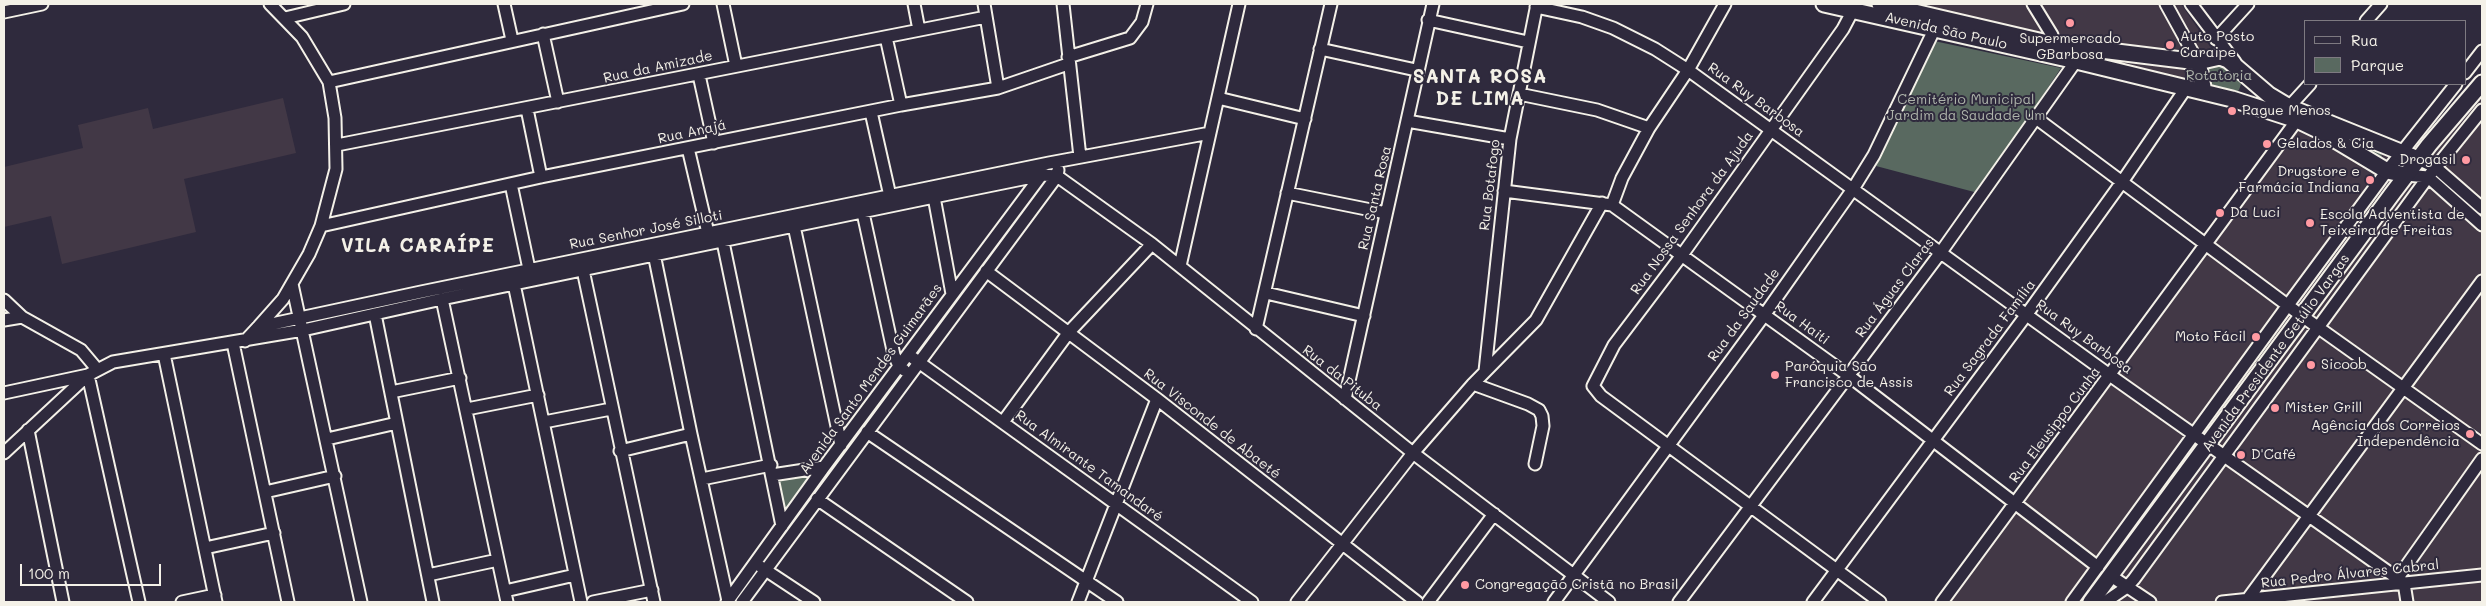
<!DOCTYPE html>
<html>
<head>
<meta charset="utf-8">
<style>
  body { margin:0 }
  #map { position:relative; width:2486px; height:606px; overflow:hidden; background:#2f2a3d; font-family:Mali,sans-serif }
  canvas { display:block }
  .frame { position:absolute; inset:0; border:5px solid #f4f1e8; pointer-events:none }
  .legend { position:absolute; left:2304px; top:20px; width:162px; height:65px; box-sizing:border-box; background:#2f2a3d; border:1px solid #7e7a81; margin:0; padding:6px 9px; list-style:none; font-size:15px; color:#f4f1e8 }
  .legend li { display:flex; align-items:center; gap:10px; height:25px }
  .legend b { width:25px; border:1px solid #7e7a81 }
  .scale { position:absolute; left:20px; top:564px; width:141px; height:22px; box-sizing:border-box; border:2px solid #f4f1e8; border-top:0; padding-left:6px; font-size:15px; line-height:18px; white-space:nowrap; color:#f4f1e8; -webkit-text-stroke:4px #2f2a3d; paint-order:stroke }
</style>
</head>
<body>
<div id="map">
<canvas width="2486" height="606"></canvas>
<div class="frame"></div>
<ul class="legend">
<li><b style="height:6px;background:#2f2a3d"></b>Rua</li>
<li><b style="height:14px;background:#596960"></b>Parque</li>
</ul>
<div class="scale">100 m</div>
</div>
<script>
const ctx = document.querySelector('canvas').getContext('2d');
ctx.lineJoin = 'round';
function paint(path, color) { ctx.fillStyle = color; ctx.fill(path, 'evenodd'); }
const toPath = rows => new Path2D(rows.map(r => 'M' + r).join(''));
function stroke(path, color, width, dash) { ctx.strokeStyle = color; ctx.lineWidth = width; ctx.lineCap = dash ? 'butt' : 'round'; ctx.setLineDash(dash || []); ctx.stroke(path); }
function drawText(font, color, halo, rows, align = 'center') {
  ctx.font = font + ' Mali,sans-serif'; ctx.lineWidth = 4; ctx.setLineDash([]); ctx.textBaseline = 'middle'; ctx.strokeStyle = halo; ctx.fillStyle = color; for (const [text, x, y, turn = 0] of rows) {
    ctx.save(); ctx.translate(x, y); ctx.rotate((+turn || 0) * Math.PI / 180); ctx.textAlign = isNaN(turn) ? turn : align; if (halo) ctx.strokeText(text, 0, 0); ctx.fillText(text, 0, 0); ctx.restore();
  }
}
paint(toPath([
  [1929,4,2181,4,2211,48,2183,78,1926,23],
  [2482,93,2482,602,1946,602,2304,107,2429,159],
  [283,98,296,153,184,179,196,232,62,264,51,216,4,227,4,167,83,148,78,125,148,108,153,129]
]), '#423846');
paint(toPath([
  [1934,41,2061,68,1978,193,1876,166],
  [2218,61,2242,81,2239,90,2231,96,2208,87,2202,64],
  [2323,124,2354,141,2381,153,2382,158,2380,160],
  [813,473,784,515,778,479]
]), '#596960');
const minor = toPath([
  [504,4,512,40],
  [723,4,736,66],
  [914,4,919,30],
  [984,4,998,88],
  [1063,4,1080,157],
  [2033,4,2052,35,2052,44],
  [2166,4,2198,62],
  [2191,4,2235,62],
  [1536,7,1582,17,1613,28,1655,49,1688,70,2111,376,2404,583,2407,602],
  [1853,10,1843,29,1682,255,1614,345,1593,386,1601,396,1880,602],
  [4,12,42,4],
  [285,18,344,4],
  [1428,20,1528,42],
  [2366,21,2381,4],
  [543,34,558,102],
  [886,37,901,105],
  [2216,39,2248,4],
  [1320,49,1416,70],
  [1068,57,1130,38,1142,22,1147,4],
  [2465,73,2482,51],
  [699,75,714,143],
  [329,82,683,4],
  [1519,94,1597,110,1649,128],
  [1218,98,1305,119],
  [2289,107,2310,84],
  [527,109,541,177],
  [871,112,890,196],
  [2036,118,2302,316,2482,444],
  [1407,121,1510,139],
  [337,145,986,17],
  [688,148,708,233],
  [2418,159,2435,167,2482,208],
  [2406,175,2428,177,2482,225],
  [511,184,529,269],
  [1504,191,1612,205,1849,376,2098,567],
  [1287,193,1386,213],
  [934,197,952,294],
  [1612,205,1622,178,1649,128,1688,70,1725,4],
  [863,213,894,355,899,366,904,370],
  [321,226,541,177,901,105,998,88,1068,64],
  [794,226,841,445],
  [723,242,782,526],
  [653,249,691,434,728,601],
  [1180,266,1239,4],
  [583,270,654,602],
  [986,271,1157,399,1417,602],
  [292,284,361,602],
  [514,284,581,602],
  [1266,293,1364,316],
  [442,299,507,602],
  [4,300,22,317,81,350,97,369],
  [375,314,433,602],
  [4,320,22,317],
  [259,326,283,299,309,254,321,226,336,169,335,118,329,82,302,37,270,4],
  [1256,329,1331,4],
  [245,341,258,327,421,292,1049,163,1210,133],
  [233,343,288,602],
  [164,354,216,602],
  [913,358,1252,602],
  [1485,371,1510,139,1537,4],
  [1473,384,1528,404,1539,410,1542,416,1543,426,1535,464],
  [391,392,460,378],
  [4,393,88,375,139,602],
  [1345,399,1433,4],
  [467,409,538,395],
  [544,422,611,409],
  [1003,422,1069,332,1152,244],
  [28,430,63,602],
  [867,432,1117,602],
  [327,439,397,423],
  [620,451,691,434],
  [4,453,88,375,113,362,303,330,442,299,934,197,1042,175,1057,176,1152,244,1413,453,1609,602],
  [772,475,824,467],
  [702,479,771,465],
  [265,492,335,476],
  [817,499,967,602],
  [205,548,274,533],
  [761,567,814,602],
  [428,575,498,560],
  [2111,576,2150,602],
  [2397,579,2482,459],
  [505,591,575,575],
  [2247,600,2482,281],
  [182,602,215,595],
  [593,602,652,590],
  [727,602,824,467,1043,173],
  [742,602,1057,176,1058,170],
  [1078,602,1157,399],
  [1297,602,1413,453,1473,384,1536,320,1602,203],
  [1428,602,1494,514],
  [1554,602,1765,314,1853,189,1874,155,1934,30],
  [1679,602,1941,252,2076,61],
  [1813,602,2027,314,2122,182,2186,88],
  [1942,602,2297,120],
  [2072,602,2288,305,2387,171,2456,84],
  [2105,602,2127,587,2134,579,2428,177,2482,110],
  [2222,602,2482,575]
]);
const major = toPath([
  [1824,4,2076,61,2232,99,2297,120,2322,132,2387,171,2406,175],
  [1880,4,2052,44,2198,62,2220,57,2228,60,2269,95,2289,107,2418,159],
  [2198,62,2204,92],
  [2091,602,2392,194,2429,145,2482,83]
]);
stroke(minor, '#f4f1e8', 15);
stroke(major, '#f4f1e8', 19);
stroke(minor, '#2f2a3d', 11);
stroke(major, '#2f2a3d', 15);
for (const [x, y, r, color] of [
  [2070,23,5,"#ff9aa2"],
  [2170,45,5,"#ff9aa2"],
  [2232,111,5,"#ff9aa2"],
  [2267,144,5,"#ff9aa2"],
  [2466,160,5,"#ff9aa2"],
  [2370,180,5,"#ff9aa2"],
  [2220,213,5,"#ff9aa2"],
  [2310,223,5,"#ff9aa2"],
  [2256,337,5,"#ff9aa2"],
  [2311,365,5,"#ff9aa2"],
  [1775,375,5,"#ff9aa2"],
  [2275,408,5,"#ff9aa2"],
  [2470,434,5,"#ff9aa2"],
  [2241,455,5,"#ff9aa2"],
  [1465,585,5,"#ff9aa2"]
]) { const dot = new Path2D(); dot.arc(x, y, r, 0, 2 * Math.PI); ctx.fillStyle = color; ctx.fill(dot); stroke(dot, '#2f2a3d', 2); }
drawText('14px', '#f4f1e8', '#2f2a3d', [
  ["Avenida São Paulo",1946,31,13],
  ["Rua da Amizade",658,67,-12],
  ["Rua Ruy Barbosa",1756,100,36],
  ["Rua Anajá",692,132,-12],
  ["Rua Botafogo",1490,185,-83],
  ["Rua Santa Rosa",1375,198,-77],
  ["Rua Nossa Senhora da Ajuda",1692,213,-54],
  ["Rua Senhor José Silloti",646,230,-11],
  ["Rua Águas Claras",1895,288,-53],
  ["Rua da Saudade",1744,315,-54],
  ["Rua Haiti",1802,323,36],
  ["Rua Ruy Barbosa",2084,337,36],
  ["Rua Sagrada Família",1990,338,-53],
  ["Avenida Presidente Getúlio Vargas",2276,353,-54],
  ["Rua da Pituba",1342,378,38],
  ["Avenida Santo Mendes Guimarães",871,379,-54],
  ["Rua Visconde de Abaeté",1212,424,38],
  ["Rua Eleusippo Cunha",2055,425,-53],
  ["Rua Almirante Tamandaré",1089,466,36],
  ["Rua Pedro Álvares Cabral",2350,574,-6]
]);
drawText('14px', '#f4f1e8', '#2f2a3d', [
  ["Auto Posto",2180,37],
  ["Caraipe",2180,53],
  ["Supermercado",2070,39,"center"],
  ["GBarbosa",2070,55,"center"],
  ["Pague Menos",2242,111],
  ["Gelados & Cia",2277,144],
  ["Drogasil",2456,160,"right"],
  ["Drugstore e",2360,172,"right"],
  ["Farmácia Indiana",2360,188,"right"],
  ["Da Luci",2230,213],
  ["Escola Adventista de",2320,215],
  ["Teixeira de Freitas",2320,231],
  ["Moto Fácil",2246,337,"right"],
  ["Sicoob",2321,365],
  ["Paróquia São",1785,367],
  ["Francisco de Assis",1785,383],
  ["Mister Grill",2285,408],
  ["Agência dos Correios",2460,426,"right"],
  ["Independência",2460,442,"right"],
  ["D'Café",2251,455],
  ["Congregação Cristã no Brasil",1475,585]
], 'left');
drawText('14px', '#aeb4ab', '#2f2a3d', [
  ["Rotatoria",2219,76],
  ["Cemitério Municipal",1966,100],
  ["Jardim da Saudade Um",1966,116]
]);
ctx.letterSpacing = '1px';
drawText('bold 19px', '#f4f1e8', '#2f2a3d', [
  ["SANTA ROSA",1480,77],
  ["DE LIMA",1480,99],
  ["VILA CARAÍPE",418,246]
]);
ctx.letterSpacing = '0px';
</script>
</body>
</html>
